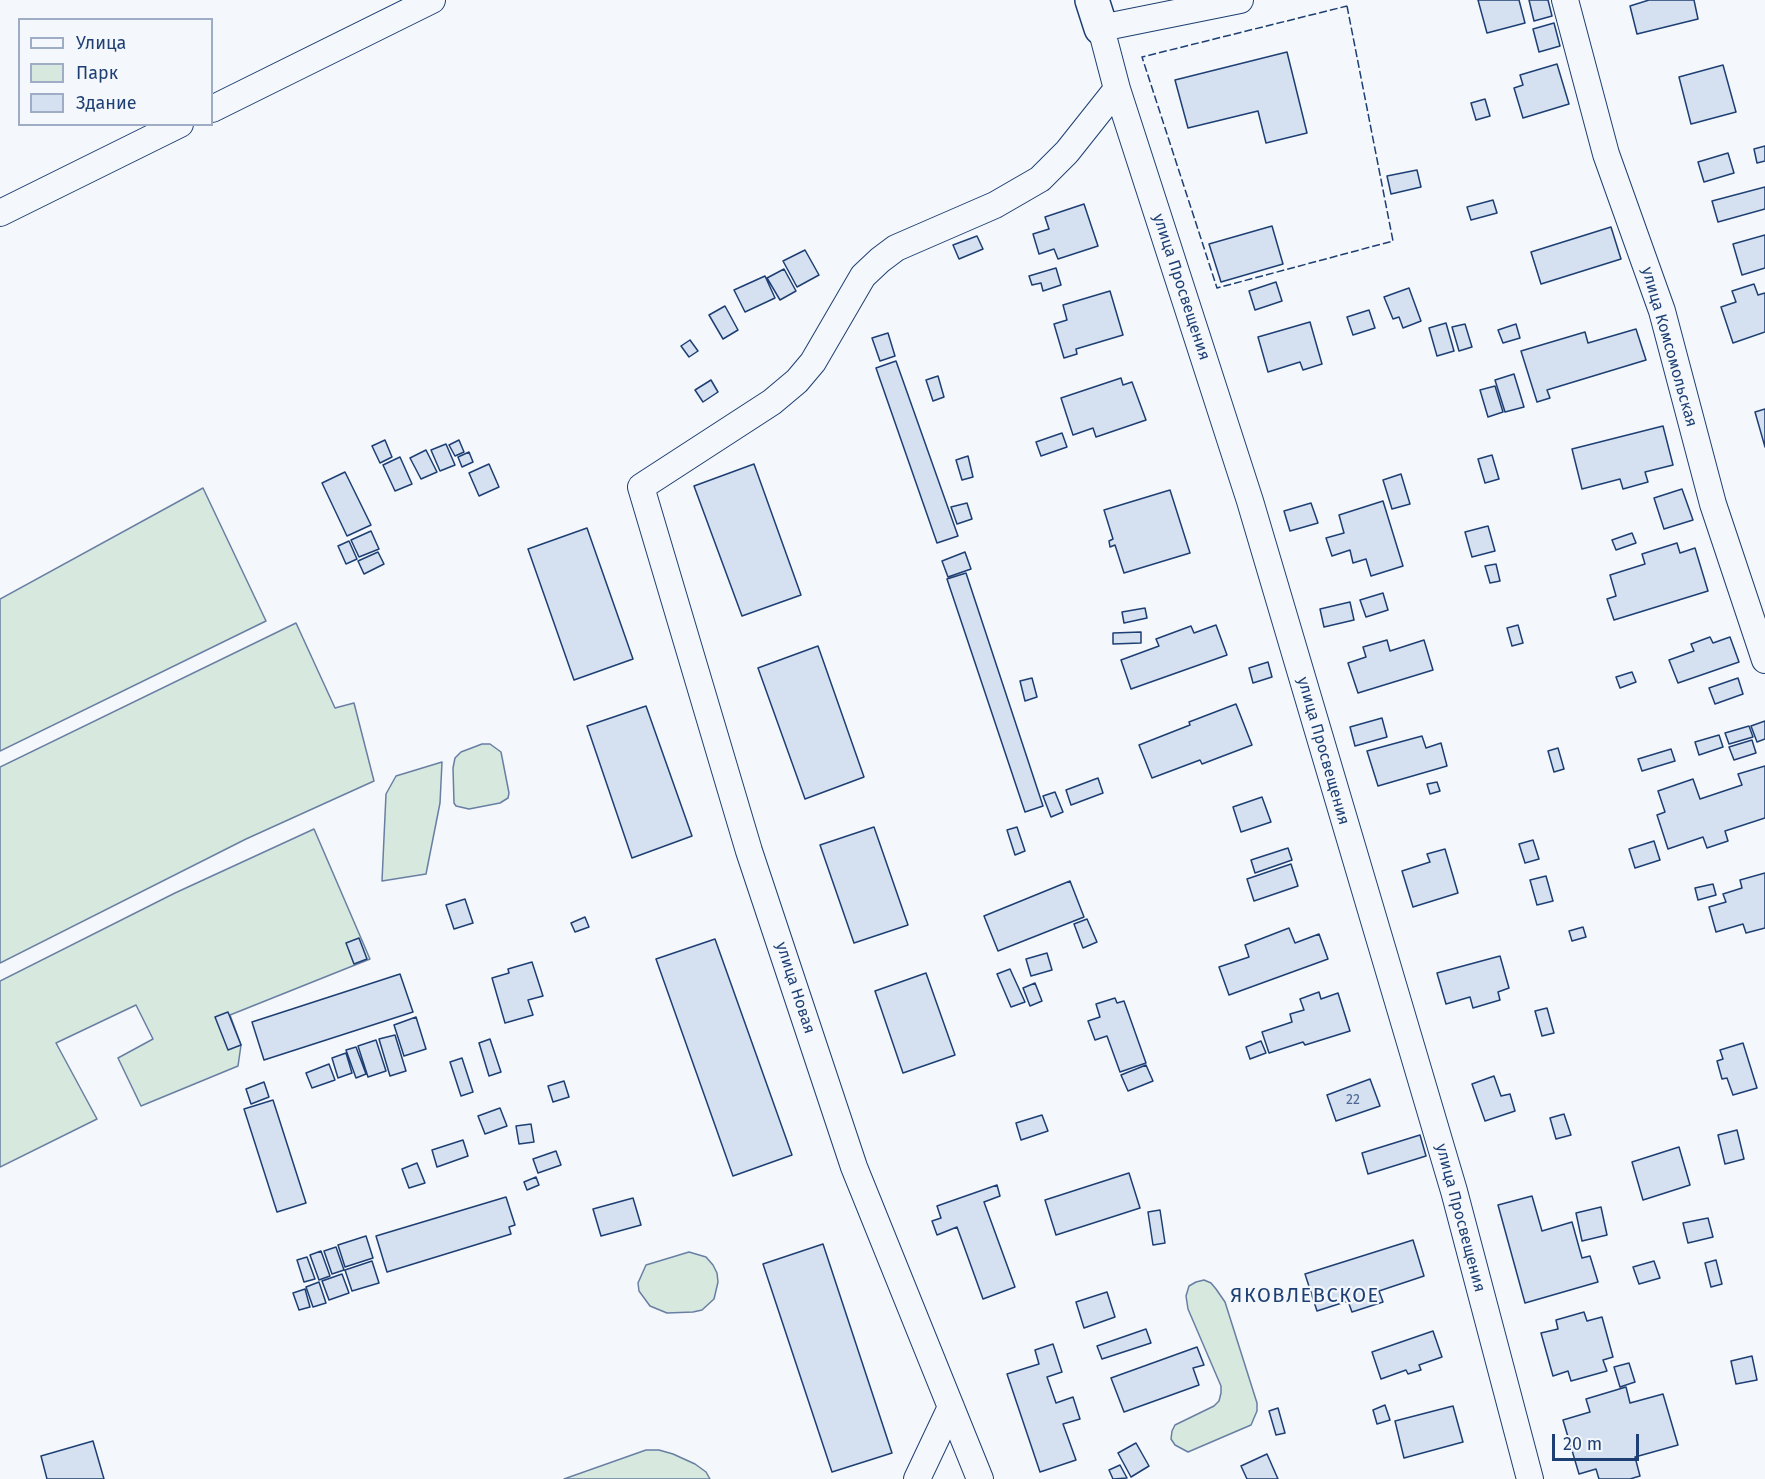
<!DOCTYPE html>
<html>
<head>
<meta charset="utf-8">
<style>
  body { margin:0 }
  #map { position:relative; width:1765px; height:1479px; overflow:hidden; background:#f4f7fb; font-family:"Fira Sans",sans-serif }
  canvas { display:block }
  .legend { position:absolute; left:18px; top:18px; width:195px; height:108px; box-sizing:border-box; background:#f4f7fb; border:2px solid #9eadc5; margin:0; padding:8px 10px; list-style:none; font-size:18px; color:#1d3f73 }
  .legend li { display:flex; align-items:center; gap:12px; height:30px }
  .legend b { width:30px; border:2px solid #9eadc5 }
  .scale { position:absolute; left:1552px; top:1434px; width:87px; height:27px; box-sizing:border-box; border:3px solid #1d3f73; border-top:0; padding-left:8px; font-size:18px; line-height:21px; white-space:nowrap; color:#1d3f73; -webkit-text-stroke:4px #f4f7fb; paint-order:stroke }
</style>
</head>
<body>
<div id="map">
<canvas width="1765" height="1479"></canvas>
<ul class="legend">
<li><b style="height:8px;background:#f4f7fb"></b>Улица</li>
<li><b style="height:16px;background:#d7e8df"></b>Парк</li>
<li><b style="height:16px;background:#d5e0f0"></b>Здание</li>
</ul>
<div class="scale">20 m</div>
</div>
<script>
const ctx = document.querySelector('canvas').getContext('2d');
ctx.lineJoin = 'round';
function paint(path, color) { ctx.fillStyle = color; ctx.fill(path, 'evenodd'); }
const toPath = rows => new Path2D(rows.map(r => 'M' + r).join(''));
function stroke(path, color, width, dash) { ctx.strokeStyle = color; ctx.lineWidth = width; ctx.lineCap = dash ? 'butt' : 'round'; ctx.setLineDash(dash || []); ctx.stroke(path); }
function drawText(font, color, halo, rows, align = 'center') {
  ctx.font = font + ' "Fira Sans",sans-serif'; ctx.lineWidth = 4.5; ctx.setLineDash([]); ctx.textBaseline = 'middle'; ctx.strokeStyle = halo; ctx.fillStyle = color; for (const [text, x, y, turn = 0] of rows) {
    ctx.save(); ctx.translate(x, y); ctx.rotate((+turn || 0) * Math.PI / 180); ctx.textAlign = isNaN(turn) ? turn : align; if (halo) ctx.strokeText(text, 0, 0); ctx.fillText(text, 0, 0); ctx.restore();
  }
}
const green = toPath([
  [203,488,266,621,0,751,0,599,203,488],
  [296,623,335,708,354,703,374,781,246,839,0,963,0,767,296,623],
  [482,744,490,744,501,752,509,793,508,798,500,803,469,809,456,806,454,803,453,768,455,758,461,752,482,744],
  [442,762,440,803,426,874,382,881,386,794,396,776,442,762],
  [314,829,370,959,230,1015,241,1045,238,1066,141,1106,118,1058,153,1039,136,1005,56,1043,97,1119,0,1167,0,981,175,893,314,829],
  [689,1252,706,1257,713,1265,717,1273,718,1282,714,1299,702,1310,693,1312,667,1313,650,1306,639,1291,638,1283,646,1265,689,1252],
  [1204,1280,1211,1283,1216,1289,1225,1302,1257,1403,1257,1411,1251,1425,1188,1452,1175,1445,1171,1439,1172,1431,1175,1425,1214,1406,1219,1401,1221,1393,1221,1386,1188,1309,1186,1296,1189,1286,1196,1282,1204,1280],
  [646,1450,659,1450,673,1454,695,1464,706,1472,710,1479,564,1479,646,1450]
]);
paint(green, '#d7e8df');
stroke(green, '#687fa3', 1.5);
const building = toPath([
  [1478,0,1519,0,1525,23,1487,33,1478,0],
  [1529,0,1548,0,1552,16,1534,21,1529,0],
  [1649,0,1694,0,1698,19,1637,34,1630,6,1649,0],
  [1554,23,1560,46,1539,52,1533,29,1554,23],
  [1287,52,1307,133,1266,143,1258,111,1188,128,1175,80,1287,52],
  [1557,64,1569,104,1523,118,1514,88,1523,85,1520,75,1557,64],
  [1723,65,1736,112,1691,124,1679,77,1723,65],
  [1485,99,1490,116,1476,120,1471,103,1485,99],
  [1765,146,1765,161,1757,163,1754,149,1765,146],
  [1728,153,1734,173,1704,182,1698,162,1728,153],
  [1417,170,1421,187,1391,194,1387,176,1417,170],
  [1765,187,1765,209,1718,222,1712,201,1765,187],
  [1493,200,1497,213,1471,220,1467,207,1493,200],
  [1084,204,1098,246,1058,259,1054,249,1039,254,1033,234,1049,229,1045,217,1084,204],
  [1272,226,1283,264,1221,282,1209,244,1272,226],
  [1611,227,1621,259,1541,284,1531,252,1611,227],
  [1765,235,1765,268,1742,275,1733,244,1765,235],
  [977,236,983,249,959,259,953,245,977,236],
  [805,250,819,275,797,287,783,261,805,250],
  [1056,268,1061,285,1043,291,1041,283,1032,285,1029,276,1056,268],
  [784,269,796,291,780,300,767,278,784,269],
  [765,276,775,298,745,312,734,290,765,276],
  [1276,282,1282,301,1255,310,1249,291,1276,282],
  [1754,284,1758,295,1765,293,1765,332,1733,343,1721,307,1736,302,1732,291,1754,284],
  [1409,288,1421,321,1403,328,1399,317,1393,319,1384,297,1409,288],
  [1110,291,1123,335,1076,349,1077,354,1064,358,1054,324,1067,320,1063,305,1110,291],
  [725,306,738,330,723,339,709,315,725,306],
  [1369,310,1375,328,1353,335,1347,317,1369,310],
  [1310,322,1322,364,1303,370,1300,362,1268,372,1258,337,1310,322],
  [1446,323,1454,351,1437,356,1429,328,1446,323],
  [1465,324,1472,347,1459,351,1452,327,1465,324],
  [1516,324,1520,338,1503,343,1498,330,1516,324],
  [1636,329,1646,360,1547,390,1550,398,1537,402,1521,351,1585,332,1588,343,1636,329],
  [888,333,895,356,880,361,872,338,888,333],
  [690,340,698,351,689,357,681,346,690,340],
  [896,361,958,536,937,543,876,368,896,361],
  [1514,374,1524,407,1505,412,1495,380,1514,374],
  [938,376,944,397,933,401,926,380,938,376],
  [1121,378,1123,385,1132,382,1146,420,1096,437,1093,428,1073,435,1061,398,1121,378],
  [711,380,718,392,703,402,695,390,711,380],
  [1495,386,1503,412,1488,417,1480,390,1495,386],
  [1765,409,1765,447,1755,412,1765,409],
  [1663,426,1673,465,1645,472,1648,482,1623,489,1620,479,1582,489,1572,449,1663,426],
  [1062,433,1067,447,1041,456,1036,442,1062,433],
  [385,440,392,457,380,463,372,446,385,440],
  [459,440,464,452,455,456,449,445,459,440],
  [446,444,455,465,440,471,431,450,446,444],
  [426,450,437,472,421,479,410,458,426,450],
  [469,452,473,462,462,467,458,457,469,452],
  [1492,455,1499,479,1485,483,1478,459,1492,455],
  [968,456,973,477,962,480,956,460,968,456],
  [400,457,412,484,395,491,383,465,400,457],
  [489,464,499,487,479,496,469,473,489,464],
  [754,464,801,595,742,616,694,486,754,464],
  [345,472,371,525,347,536,322,483,345,472],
  [1401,474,1410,504,1392,509,1383,480,1401,474],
  [1682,489,1693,520,1664,529,1654,498,1682,489],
  [1170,490,1190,553,1124,573,1115,545,1110,547,1109,541,1113,539,1104,510,1170,490],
  [1383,501,1403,566,1371,576,1366,559,1353,563,1350,550,1332,556,1326,538,1344,533,1339,515,1383,501],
  [967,503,972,519,957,524,951,507,967,503],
  [1311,503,1318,523,1290,531,1284,511,1311,503],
  [1488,526,1495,551,1472,557,1465,532,1488,526],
  [587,528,633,659,574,680,528,549,587,528],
  [371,531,379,549,359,557,351,540,371,531],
  [1632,533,1636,543,1616,550,1612,540,1632,533],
  [349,541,357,559,346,564,338,546,349,541],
  [1677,543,1680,553,1695,548,1708,591,1614,620,1607,599,1616,596,1610,575,1645,564,1642,554,1677,543],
  [378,552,384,564,364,574,358,561,378,552],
  [965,552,971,569,948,577,942,561,965,552],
  [1496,564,1500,581,1490,583,1485,566,1496,564],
  [966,573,1043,806,1025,812,947,579,966,573],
  [1383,593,1388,610,1366,617,1360,600,1383,593],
  [1350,602,1354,620,1324,627,1320,609,1350,602],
  [1145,608,1147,618,1124,623,1122,612,1145,608],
  [1216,625,1227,655,1131,689,1121,660,1159,646,1156,639,1191,626,1194,633,1216,625],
  [1518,625,1523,643,1512,646,1507,628,1518,625],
  [1141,632,1141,643,1113,644,1113,633,1141,632],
  [1710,637,1713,643,1730,637,1739,662,1678,683,1669,660,1694,651,1691,644,1710,637],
  [1387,640,1390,651,1424,640,1433,670,1358,693,1348,663,1366,657,1363,647,1387,640],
  [818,646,864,777,805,799,758,668,818,646],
  [1268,662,1272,677,1253,683,1249,668,1268,662],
  [1632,672,1636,682,1620,688,1616,677,1632,672],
  [1032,678,1037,697,1025,701,1020,681,1032,678],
  [1738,678,1743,694,1715,704,1709,688,1738,678],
  [1236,704,1252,745,1202,764,1200,760,1152,778,1139,745,1190,725,1189,722,1236,704],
  [646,706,692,836,632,858,587,726,646,706],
  [1382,718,1387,737,1355,746,1350,727,1382,718],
  [1765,721,1765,739,1757,742,1751,726,1765,721],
  [1749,726,1753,737,1729,744,1725,733,1749,726],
  [1719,735,1723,747,1699,755,1695,742,1719,735],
  [1422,736,1426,748,1441,743,1447,766,1378,786,1367,751,1422,736],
  [1752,740,1756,753,1734,760,1729,747,1752,740],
  [1558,748,1564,769,1554,772,1548,751,1558,748],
  [1671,749,1675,761,1642,771,1638,759,1671,749],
  [1765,766,1765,818,1725,831,1728,841,1707,848,1703,837,1668,849,1657,815,1665,812,1658,791,1693,779,1700,799,1742,785,1738,774,1765,766],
  [1098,778,1103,793,1071,805,1066,790,1098,778],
  [1437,782,1440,791,1430,794,1427,784,1437,782],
  [1055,792,1063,812,1051,817,1043,796,1055,792],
  [1262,797,1271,822,1241,832,1233,807,1262,797],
  [874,827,908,925,854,943,820,845,874,827],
  [1017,827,1025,851,1015,855,1007,830,1017,827],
  [1533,840,1539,859,1525,863,1519,844,1533,840],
  [1654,841,1660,860,1635,868,1629,849,1654,841],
  [1288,848,1292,860,1255,873,1251,860,1288,848],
  [1445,849,1458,893,1413,907,1402,871,1430,862,1427,854,1445,849],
  [1291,864,1298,886,1254,901,1247,879,1291,864],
  [1765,873,1765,928,1746,933,1743,924,1716,932,1709,907,1726,902,1723,894,1742,888,1740,880,1765,873],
  [1546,876,1553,901,1537,905,1530,880,1546,876],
  [1070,881,1084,917,998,951,984,916,1070,881],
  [1713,884,1716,895,1698,900,1695,888,1713,884],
  [465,899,473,923,454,929,446,905,465,899],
  [585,917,589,927,575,932,571,923,585,917],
  [1087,919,1097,942,1083,948,1074,924,1087,919],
  [1583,927,1586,937,1572,941,1569,931,1583,927],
  [1289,928,1295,943,1319,934,1328,959,1229,995,1219,967,1249,957,1245,945,1289,928],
  [359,938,367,959,354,964,346,943,359,938],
  [715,939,792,1155,733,1176,656,959,715,939],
  [1047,953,1052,970,1031,976,1026,959,1047,953],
  [1500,956,1509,988,1498,992,1500,1000,1473,1008,1470,997,1446,1004,1437,973,1500,956],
  [532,962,543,996,528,1000,533,1015,505,1023,492,978,509,973,508,969,532,962],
  [1010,969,1025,1002,1011,1007,997,974,1010,969],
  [926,973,955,1055,903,1073,875,991,926,973],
  [400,974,413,1012,264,1060,252,1022,400,974],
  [1035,983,1042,1001,1030,1006,1023,988,1035,983],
  [1319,992,1321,999,1338,993,1350,1031,1305,1045,1303,1042,1269,1053,1262,1032,1292,1022,1290,1014,1304,1010,1300,999,1319,992],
  [1115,998,1117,1003,1124,1001,1146,1063,1120,1072,1107,1036,1095,1040,1088,1021,1100,1017,1096,1004,1115,998],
  [1547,1008,1554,1033,1542,1036,1535,1011,1547,1008],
  [228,1012,241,1045,228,1050,215,1017,228,1012],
  [416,1017,426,1049,404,1056,394,1025,416,1017],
  [395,1035,406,1071,390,1076,379,1039,395,1035],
  [490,1039,501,1072,489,1076,479,1043,490,1039],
  [376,1040,386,1071,368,1077,358,1046,376,1040],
  [1261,1041,1266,1053,1250,1059,1246,1047,1261,1041],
  [1743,1043,1757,1088,1733,1095,1727,1078,1722,1079,1717,1061,1723,1059,1720,1050,1743,1043],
  [356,1047,366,1074,356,1078,346,1050,356,1047],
  [346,1053,352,1073,338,1078,332,1058,346,1053],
  [462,1058,473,1092,461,1096,450,1062,462,1058],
  [329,1064,335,1080,312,1088,306,1073,329,1064],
  [1146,1065,1153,1081,1128,1091,1121,1075,1146,1065],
  [1494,1076,1501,1096,1510,1094,1515,1111,1485,1121,1472,1084,1494,1076],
  [1370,1079,1380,1106,1336,1121,1327,1095,1370,1079],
  [564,1081,569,1097,553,1102,548,1086,564,1081],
  [264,1082,269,1097,251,1104,246,1089,264,1082],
  [273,1100,306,1203,277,1212,244,1109,273,1100],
  [500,1108,507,1126,485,1134,478,1116,500,1108],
  [1564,1114,1571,1135,1556,1139,1550,1118,1564,1114],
  [1042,1115,1048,1131,1021,1140,1016,1123,1042,1115],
  [531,1124,534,1142,519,1144,516,1126,531,1124],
  [1737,1130,1744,1159,1725,1164,1718,1135,1737,1130],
  [1420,1135,1426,1156,1368,1174,1362,1153,1420,1135],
  [463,1140,468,1156,437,1167,432,1150,463,1140],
  [1679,1147,1690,1185,1643,1200,1632,1162,1679,1147],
  [556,1151,561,1165,538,1173,533,1159,556,1151],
  [417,1163,425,1183,409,1188,402,1169,417,1163],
  [1129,1173,1140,1208,1056,1235,1045,1200,1129,1173],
  [536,1177,539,1185,527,1190,524,1182,536,1177],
  [997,1185,1000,1196,984,1202,1015,1287,983,1299,957,1227,937,1235,932,1221,941,1218,937,1206,997,1185],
  [1532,1196,1542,1231,1572,1222,1582,1258,1590,1256,1598,1282,1525,1303,1498,1205,1532,1196],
  [506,1197,515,1225,509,1227,511,1234,387,1272,376,1236,506,1197],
  [633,1198,641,1225,601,1236,593,1209,633,1198],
  [1601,1207,1607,1235,1582,1241,1576,1213,1601,1207],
  [1160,1210,1165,1243,1153,1245,1148,1212,1160,1210],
  [1708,1218,1713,1237,1688,1243,1683,1223,1708,1218],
  [366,1236,373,1258,345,1267,338,1245,366,1236],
  [1413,1240,1424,1276,1379,1291,1383,1302,1352,1312,1348,1301,1317,1311,1305,1274,1413,1240],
  [823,1244,892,1453,832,1472,763,1264,823,1244],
  [336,1247,344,1270,332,1274,324,1251,336,1247],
  [321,1251,330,1276,319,1280,310,1255,321,1251],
  [307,1257,315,1279,304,1282,297,1260,307,1257],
  [1716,1260,1722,1284,1711,1287,1705,1263,1716,1260],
  [372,1261,379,1283,352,1291,345,1270,372,1261],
  [1654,1261,1660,1278,1639,1284,1633,1267,1654,1261],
  [342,1274,349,1293,329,1300,322,1281,342,1274],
  [319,1282,326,1303,313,1307,306,1287,319,1282],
  [305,1289,310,1307,299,1310,293,1293,305,1289],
  [1107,1292,1115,1317,1084,1328,1076,1302,1107,1292],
  [1584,1312,1587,1321,1602,1317,1613,1357,1603,1360,1607,1371,1571,1381,1568,1371,1553,1376,1541,1333,1558,1329,1556,1320,1584,1312],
  [1146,1329,1151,1343,1102,1359,1097,1346,1146,1329],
  [1433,1331,1442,1357,1419,1365,1421,1370,1408,1374,1406,1370,1381,1379,1372,1352,1433,1331],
  [1053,1344,1062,1372,1047,1377,1056,1403,1073,1397,1080,1419,1063,1424,1076,1460,1040,1472,1007,1374,1039,1364,1035,1350,1053,1344],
  [1197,1347,1204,1365,1193,1368,1199,1385,1124,1412,1111,1378,1197,1347],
  [1752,1356,1757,1380,1736,1384,1731,1361,1752,1356],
  [1629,1363,1635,1382,1620,1387,1614,1367,1629,1363],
  [1626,1387,1630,1403,1663,1394,1678,1445,1635,1457,1640,1476,1630,1479,1599,1479,1596,1469,1579,1474,1563,1420,1590,1412,1586,1399,1626,1387],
  [1385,1405,1390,1420,1377,1424,1373,1410,1385,1405],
  [1453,1406,1463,1442,1404,1458,1395,1421,1453,1406],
  [1278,1408,1285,1433,1276,1435,1269,1411,1278,1408],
  [93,1441,104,1479,47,1479,41,1456,93,1441],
  [1136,1443,1149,1466,1131,1477,1118,1453,1136,1443],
  [1267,1454,1278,1479,1247,1479,1241,1466,1267,1454],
  [1120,1465,1127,1478,1113,1479,1109,1470,1120,1465]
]);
paint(building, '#d5e0f0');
stroke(building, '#1d3f73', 1.5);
const minor = toPath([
  [1240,0,1101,28,1117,89,1250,501,1454,1191,1530,1479],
  [1565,0,1606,154,1662,311,1713,504,1765,660],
  [212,109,432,0],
  [0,213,180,124],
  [917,1479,951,1407],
  [980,1479,854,1167,749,851,641,487,772,402,797,381,813,362,863,276,880,260,896,248,995,205,1040,179,1067,152,1117,89]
]);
const tertiary = toPath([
  [1092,0,1101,28]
]);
stroke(minor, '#1d3f73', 28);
stroke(tertiary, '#1d3f73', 36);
stroke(minor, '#f4f7fb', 26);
stroke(tertiary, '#f4f7fb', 33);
stroke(toPath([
  [1347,6,1393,241,1217,288,1142,57,1347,6]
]), '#1d3f73', 1.5, [8, 3]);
drawText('14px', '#4b6792', null, [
  ["22",1353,1100]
]);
drawText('16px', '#1d3f73', '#f4f7fb', [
  ["улица Просвещения",1181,287,72],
  ["улица Комсомольская",1669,347,74],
  ["улица Просвещения",1323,751,74],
  ["улица Новая",795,988,72],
  ["улица Просвещения",1460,1218,75]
]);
ctx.letterSpacing = '1.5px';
drawText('20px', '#1d3f73', '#f4f7fb', [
  ["ЯКОВЛЕВСКОЕ",1305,1296]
]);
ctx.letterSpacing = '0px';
</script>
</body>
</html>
